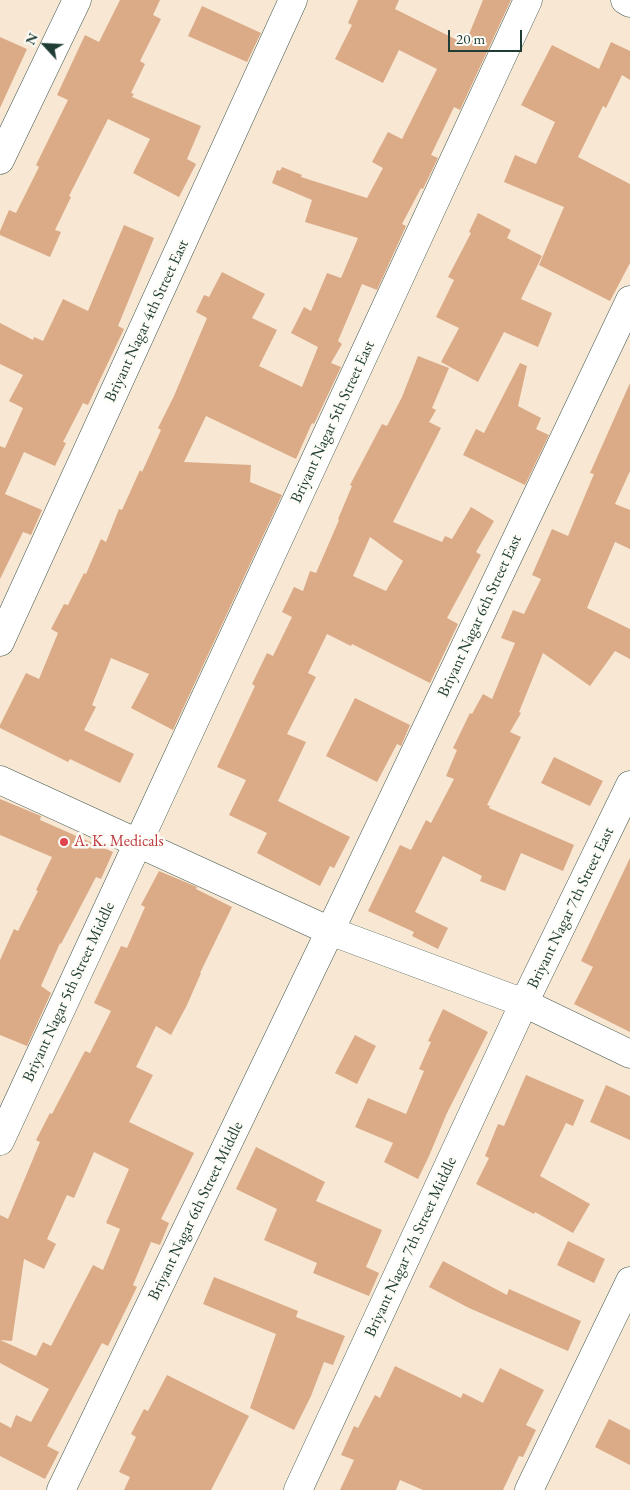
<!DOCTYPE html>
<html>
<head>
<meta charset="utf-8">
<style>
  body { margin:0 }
  #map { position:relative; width:630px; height:1490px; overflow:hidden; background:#f7e7d3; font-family:"EB Garamond",serif }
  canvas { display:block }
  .north { position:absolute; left:20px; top:20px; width:50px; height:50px; -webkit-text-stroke:4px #fdfcf7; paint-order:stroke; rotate:295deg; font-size:14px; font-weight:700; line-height:20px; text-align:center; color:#1f3d34 }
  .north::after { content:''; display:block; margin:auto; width:18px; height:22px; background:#1f3d34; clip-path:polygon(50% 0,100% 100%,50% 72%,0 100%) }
  .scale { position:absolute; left:448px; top:30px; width:74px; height:22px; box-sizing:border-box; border:2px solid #1f3d34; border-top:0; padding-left:6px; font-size:15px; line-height:18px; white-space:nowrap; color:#1f3d34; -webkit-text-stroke:4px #fdfcf7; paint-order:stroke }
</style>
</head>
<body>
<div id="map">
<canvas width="630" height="1490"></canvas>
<div class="north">N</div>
<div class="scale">20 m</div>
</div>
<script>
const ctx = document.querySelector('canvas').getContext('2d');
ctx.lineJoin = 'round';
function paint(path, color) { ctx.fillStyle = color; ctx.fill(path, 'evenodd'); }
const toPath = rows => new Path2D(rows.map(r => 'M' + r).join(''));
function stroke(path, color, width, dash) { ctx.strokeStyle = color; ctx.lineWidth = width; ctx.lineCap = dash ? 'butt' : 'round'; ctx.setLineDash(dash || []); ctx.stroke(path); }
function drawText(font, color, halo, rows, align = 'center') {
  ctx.font = font + ' "EB Garamond",serif'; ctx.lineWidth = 5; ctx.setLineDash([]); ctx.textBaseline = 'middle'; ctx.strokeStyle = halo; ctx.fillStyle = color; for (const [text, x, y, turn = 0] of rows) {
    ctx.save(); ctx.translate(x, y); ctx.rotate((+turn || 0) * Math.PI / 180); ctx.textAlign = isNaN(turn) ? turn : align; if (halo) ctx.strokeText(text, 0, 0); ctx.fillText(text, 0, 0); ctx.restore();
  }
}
paint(toPath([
  [120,0,160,0,153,15,161,19,140,61,145,64,131,93,134,94,132,97,201,126,187,159,196,164,179,197,133,173,150,139,108,119,69,196,71,197,55,230,61,232,50,257,0,235,0,231,9,210,16,213,39,167,36,165,68,100,57,95,85,35,99,42],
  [358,0,399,0,395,9,465,44,483,0,511,0,460,110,454,107,431,155,438,158,423,189,421,188,402,224,406,226,377,290,362,284,338,341,342,344,331,363,341,367,314,424,312,423,296,459,206,416,184,462,251,465,250,482,282,495,173,730,131,708,149,674,111,658,92,705,96,707,84,730,134,754,120,783,70,759,68,762,0,728,0,725,26,673,39,679,58,633,51,629,64,604,68,605,84,573,86,574,101,539,106,542,119,509,122,510,140,470,142,472,161,430,158,428,174,396,207,318,196,312,204,295,209,297,222,272,265,294,252,318,277,330,259,366,302,387,318,347,291,333,304,307,311,311,327,273,341,278,358,238,305,222,312,200,272,183,277,170,280,171,282,167,302,175,301,177,367,198,383,168,372,162,388,132,402,139,437,69,399,50,383,83,335,59,352,25,348,23],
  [202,6,261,33,247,62,188,36],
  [0,37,27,49,0,108],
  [611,42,630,51,630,80,622,75,606,108,603,106,578,157,630,184,630,263,610,301,539,265,564,207,504,182,515,155,536,164,555,122,521,105,552,45,599,69],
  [478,213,511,230,507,238,542,256,521,299,552,313,538,347,504,332,478,382,441,362,459,328,436,317,454,280,448,277,471,233,469,232],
  [124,225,154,238,118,326,124,329,88,405,83,403,63,442,66,443,55,466,24,452,5,494,42,510,31,535,23,532,0,579,0,446,5,448,23,408,9,401,23,375,0,364,0,323,33,340,34,337,43,341,63,299,88,311],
  [418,356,449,368,432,408,436,410,429,422,441,428,393,522,442,542,445,536,452,539,471,507,494,521,476,552,481,555,447,618,458,624,430,683,352,644,351,646,327,634,308,673,316,677,287,734,306,742,278,801,350,837,334,868,330,866,320,886,257,853,267,833,229,815,246,780,217,767,255,686,252,684,267,653,273,656,292,617,282,612,294,587,303,591,310,571,316,573,339,520,338,519,352,486,350,485,382,424,387,426,402,397],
  [370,537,403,561,386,591,353,576],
  [520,363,527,366,518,406,541,418,536,429,549,435,525,485,463,455,476,429,484,433],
  [630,383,630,471,615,504,630,510,630,549,615,542,587,608,630,629,630,659,615,651,590,686,543,653,519,712,521,713,510,732,521,737,487,805,490,806,489,808,574,845,563,871,521,853,505,891,480,881,482,876,443,856,415,912,448,928,438,949,412,936,414,932,368,911,400,845,411,850,426,820,431,823,454,779,446,776,457,750,453,748,470,713,472,714,483,694,492,699,515,643,501,638,513,610,524,614,541,579,532,575,552,529,568,536,594,474,590,473],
  [355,698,410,725,401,746,397,744,377,782,326,756],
  [554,757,603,781,590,806,541,783],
  [0,799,41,816,40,820,113,852,101,879,96,877,61,944,60,943,41,986,51,993,27,1046,0,1035,0,960,14,929,18,931,38,891,36,890,52,857,0,835],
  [630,858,630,1032,574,1004,593,967,581,961],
  [159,871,197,887,196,889,232,907,200,973,201,973,187,1005,171,1035,156,1026,136,1067,153,1075,129,1122,194,1153,161,1219,169,1223,160,1245,151,1242,133,1285,137,1287,108,1346,102,1343,47,1446,59,1452,45,1479,0,1456,0,1422,11,1428,16,1415,31,1422,49,1389,0,1363,0,1340,36,1356,43,1342,51,1346,93,1265,103,1270,120,1229,106,1223,129,1169,94,1152,74,1198,67,1195,47,1239,56,1244,44,1269,24,1259,12,1341,0,1340,0,1215,8,1219,40,1142,36,1140,50,1113,52,1114,85,1051,90,1053,111,1011,94,1003,121,946,127,948,145,907,141,905],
  [443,1009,488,1032,447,1113,429,1156,418,1179,384,1162,393,1143,355,1127,368,1098,406,1114,424,1071,419,1069,431,1042,428,1041],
  [355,1035,376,1046,357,1084,335,1073],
  [526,1075,584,1100,573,1126,566,1123,540,1176,590,1204,573,1233,535,1212,534,1214,476,1184,489,1158,485,1156,498,1124,504,1126],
  [606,1085,630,1096,630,1140,590,1122],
  [256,1147,325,1182,316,1201,382,1230,366,1267,379,1273,369,1296,313,1273,317,1263,264,1240,277,1209,236,1189],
  [568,1241,605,1259,594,1283,557,1265],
  [443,1261,507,1295,509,1289,581,1321,568,1351,469,1308,429,1287],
  [214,1277,298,1311,296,1317,345,1336,333,1365,324,1362,311,1396,294,1430,250,1408,276,1334,203,1304],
  [395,1366,461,1398,463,1393,483,1403,500,1368,544,1390,526,1425,536,1430,523,1457,519,1456,503,1490,423,1490,400,1480,396,1490,340,1490,354,1460,341,1455,354,1426,358,1428,375,1395,380,1398],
  [167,1375,249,1416,211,1490,124,1490,130,1477,119,1472,136,1437,131,1434,144,1409,148,1411],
  [609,1419,630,1430,630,1465,595,1447]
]), '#dbab87');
const minor = toPath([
  [625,0,630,3],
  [0,160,77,0],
  [0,642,293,0],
  [0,780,330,931,524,1003,630,1054],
  [0,1141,528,0],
  [61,1490,330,931,630,300],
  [298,1490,524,1003,630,785],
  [529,1490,630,1281]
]);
stroke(minor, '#3f564c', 29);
stroke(minor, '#fff', 28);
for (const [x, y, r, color] of [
  [64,842,5,"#e0444e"]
]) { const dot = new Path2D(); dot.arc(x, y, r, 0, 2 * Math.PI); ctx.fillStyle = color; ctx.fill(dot); stroke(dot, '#fdfcf7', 2); }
drawText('16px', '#1f3d34', '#fdfcf7', [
  ["Briyant Nagar 4th Street East",147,321,-65],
  ["Briyant Nagar 5th Street East",333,422,-65],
  ["Briyant Nagar 6th Street East",480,616,-65],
  ["Briyant Nagar 7th Street East",571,908,-64],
  ["Briyant Nagar 5th Street Middle",69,992,-65],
  ["Briyant Nagar 6th Street Middle",196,1211,-64],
  ["Briyant Nagar 7th Street Middle",411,1247,-65]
]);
drawText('16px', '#be3a42', '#fdfcf7', [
  ["A. K. Medicals",74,842]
], 'left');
</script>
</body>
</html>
